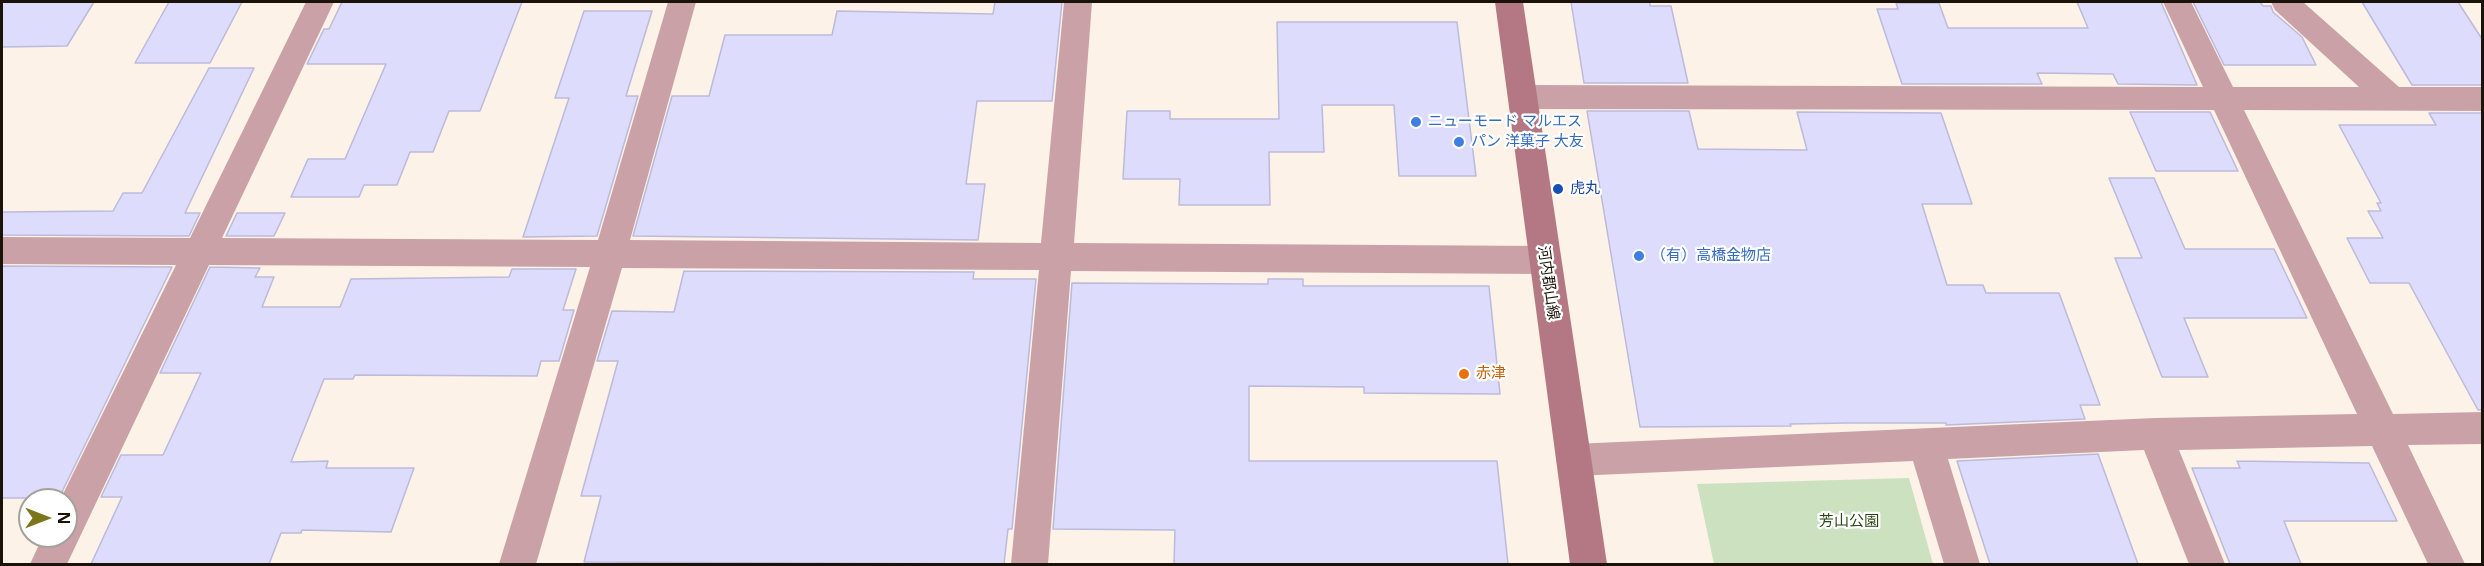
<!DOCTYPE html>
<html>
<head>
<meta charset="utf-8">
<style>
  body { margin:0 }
  #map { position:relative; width:2484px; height:566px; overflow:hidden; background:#fcf2e7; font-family:"Noto Sans",sans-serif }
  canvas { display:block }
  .frame { position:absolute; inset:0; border:3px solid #1b1309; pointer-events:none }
  .north { position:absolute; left:18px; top:488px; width:60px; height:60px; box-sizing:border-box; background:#fff; border:2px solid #a4a19d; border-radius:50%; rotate:90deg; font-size:16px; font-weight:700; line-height:24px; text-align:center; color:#1b1309 }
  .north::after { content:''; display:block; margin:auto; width:21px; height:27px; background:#7c761b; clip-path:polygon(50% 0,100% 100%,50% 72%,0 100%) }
</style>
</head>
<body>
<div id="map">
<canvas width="2484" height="566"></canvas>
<div class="frame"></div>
<div class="north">N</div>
</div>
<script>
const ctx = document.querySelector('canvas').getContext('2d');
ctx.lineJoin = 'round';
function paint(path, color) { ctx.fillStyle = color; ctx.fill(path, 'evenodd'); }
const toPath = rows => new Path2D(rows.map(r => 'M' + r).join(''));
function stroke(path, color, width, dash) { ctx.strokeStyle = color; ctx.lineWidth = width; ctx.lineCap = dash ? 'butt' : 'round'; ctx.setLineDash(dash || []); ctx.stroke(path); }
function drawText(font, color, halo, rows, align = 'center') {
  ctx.font = font + ' "Noto Sans","Noto Sans JP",sans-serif'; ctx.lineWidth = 4.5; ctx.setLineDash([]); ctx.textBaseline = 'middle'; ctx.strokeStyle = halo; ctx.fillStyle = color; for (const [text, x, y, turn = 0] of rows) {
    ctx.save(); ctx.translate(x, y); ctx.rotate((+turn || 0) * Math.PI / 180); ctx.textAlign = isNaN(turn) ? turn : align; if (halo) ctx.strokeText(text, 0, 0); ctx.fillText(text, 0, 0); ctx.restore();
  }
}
paint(toPath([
  [1909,478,1933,564,1714,564,1697,484]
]), '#cce1c0');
const building = toPath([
  [2,2,94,2,67,46,2,47,2,2],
  [169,2,242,2,210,63,135,63,169,2],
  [342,2,522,2,480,111,449,111,433,152,410,152,397,185,364,185,359,197,291,197,308,159,345,159,386,64,307,64,324,29,329,29,342,2],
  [995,2,1062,2,1052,101,977,101,966,184,985,184,978,240,633,236,672,96,709,96,725,35,832,35,837,11,993,14,995,2],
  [1571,2,1650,2,1650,6,1671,6,1688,83,1584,83,1571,2],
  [2077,2,2161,2,2197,85,2118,84,2113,74,2037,73,2042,84,1902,84,1877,9,1898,9,1896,3,1939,3,1948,28,2088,28,2077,2],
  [2193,2,2260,2,2263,6,2271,6,2273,12,2302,37,2316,65,2224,65,2193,2],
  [2362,2,2458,2,2482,39,2482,85,2412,85,2362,2],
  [584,11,652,11,626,96,638,96,597,236,523,237,569,98,555,98,584,11],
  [1277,22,1457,22,1476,176,1399,176,1394,105,1322,105,1324,152,1269,152,1270,205,1179,205,1180,179,1123,179,1127,111,1170,111,1170,119,1279,119,1277,22],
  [209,68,254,68,185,213,200,213,189,236,2,235,2,212,113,211,123,193,142,193,209,68],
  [1587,111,1689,111,1698,149,1807,150,1797,112,1941,113,1972,204,1922,204,1947,285,1983,285,1986,293,2059,293,2100,405,2080,405,2085,419,1946,425,1946,423,1847,423,1790,424,1791,426,1640,427,1587,111],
  [2130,112,2210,112,2238,171,2156,171,2130,112],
  [2429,113,2482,113,2482,410,2478,410,2409,283,2370,283,2347,238,2383,238,2368,211,2381,211,2377,203,2381,203,2339,125,2436,125,2429,113],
  [2109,178,2154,178,2185,249,2274,249,2307,318,2184,318,2208,377,2162,377,2115,258,2142,258,2109,178],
  [237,213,285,213,274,236,226,236,237,213],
  [2,266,172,267,59,498,2,498,2,266],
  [210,267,260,268,255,277,274,277,262,307,340,307,351,279,509,277,512,269,576,269,563,310,574,310,559,361,541,361,537,376,355,375,353,379,324,379,291,462,328,461,326,468,414,468,391,532,302,530,301,533,281,533,269,564,91,564,122,497,101,497,121,455,163,455,201,373,160,373,210,267],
  [684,271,974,272,973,279,1036,279,1012,529,1008,529,1004,564,584,562,601,496,581,496,618,361,597,361,612,311,674,312,684,271],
  [1268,279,1303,279,1303,286,1489,286,1500,394,1364,393,1364,387,1249,386,1249,461,1497,461,1508,564,1174,564,1175,530,1053,529,1072,283,1268,284,1268,279],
  [2098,454,2138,564,1990,564,1957,461,2098,454],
  [2237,461,2369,463,2397,521,2284,521,2301,564,2230,564,2192,468,2240,468,2237,461]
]);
paint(building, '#dddcfd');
stroke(building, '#bcbadb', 1.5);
paint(toPath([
  [306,2,334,2,222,238,598,240,668,2,696,2,630,240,1041,243,1064,2,1092,2,1074,243,1544,246,1556,250,1560,260,1556,270,1544,274,1071,271,1048,564,1011,564,1039,270,622,268,536,564,499,564,590,267,209,265,67,564,30,564,43,536,66,536,66,500,60,500,176,265,2,264,2,237,190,238,306,2],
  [2163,2,2191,2,2233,87,2359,87,2275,10,2271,2,2303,2,2399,87,2482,87,2482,111,2244,110,2393,414,2482,412,2482,444,2408,445,2465,564,2428,564,2372,446,2179,450,2225,564,2189,564,2144,450,1948,459,1980,564,1944,564,1913,461,1574,476,1561,472,1556,460,1561,448,1574,444,2155,418,2357,414,2214,110,1523,109,1512,105,1508,97,1512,89,1523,85,2203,87,2163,2]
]), '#cba1a8');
paint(toPath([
  [1495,2,1523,2,1607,564,1570,564,1495,2]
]), '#b47884');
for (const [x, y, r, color] of [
  [1416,122,6,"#3f7fe0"],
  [1459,142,6,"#3f7fe0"],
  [1558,189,6,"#1a4fb4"],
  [1639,256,6,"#3f7fe0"],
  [1464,374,6,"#e8710a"]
]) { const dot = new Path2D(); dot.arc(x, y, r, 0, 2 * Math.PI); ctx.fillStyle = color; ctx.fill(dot); stroke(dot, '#fff', 2); }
drawText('15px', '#366cbe', '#fff', [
  ["ニューモード マルエス",1428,122],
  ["パン 洋菓子 大友",1471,142],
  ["（有）高橋金物店",1651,256]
], 'left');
drawText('15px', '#164399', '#fff', [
  ["虎丸",1570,189]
], 'left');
drawText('15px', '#1b1309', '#fff', [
  ["河内郡山線",1548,283,82]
]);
drawText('15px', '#c56008', '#fff', [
  ["赤津",1476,374]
], 'left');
drawText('15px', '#2a4615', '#fff', [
  ["芳山公園",1849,522]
]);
</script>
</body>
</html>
